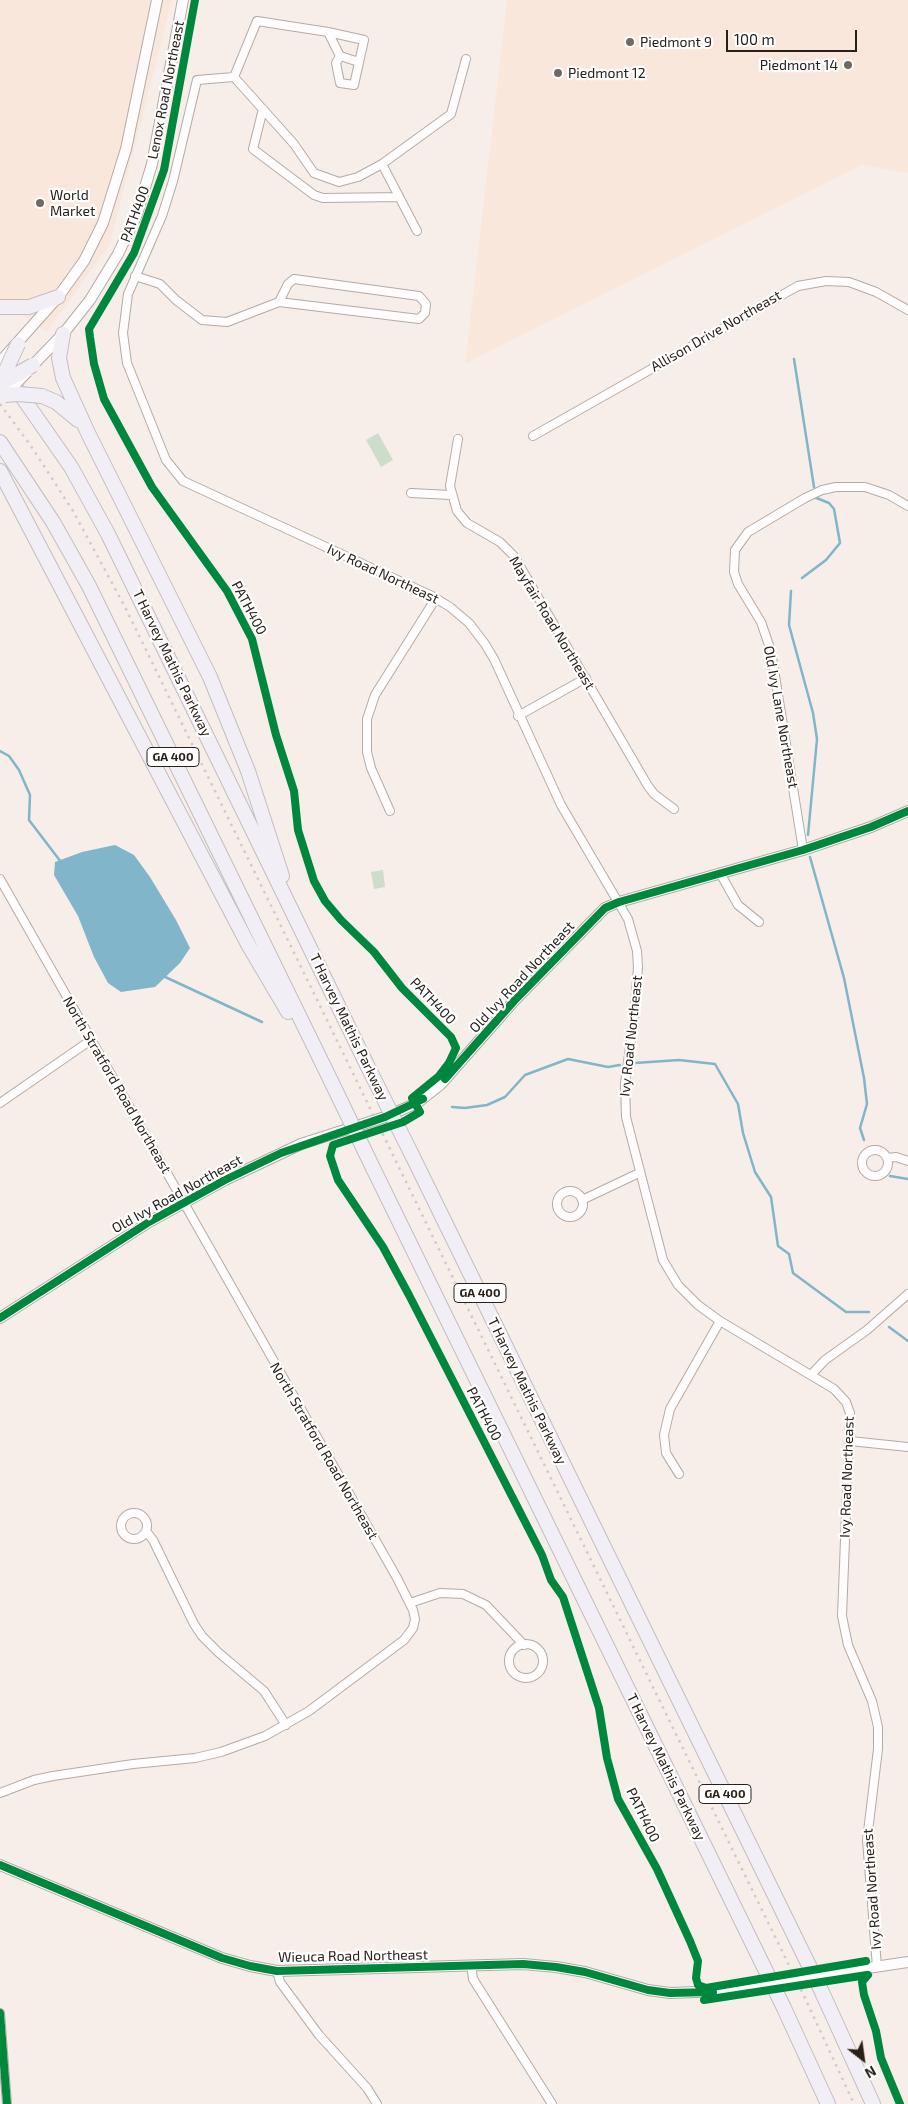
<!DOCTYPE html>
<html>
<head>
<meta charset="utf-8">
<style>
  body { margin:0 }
  #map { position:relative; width:908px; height:2104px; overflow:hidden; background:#f7eee9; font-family:"Exo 2",sans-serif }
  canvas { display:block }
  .north { position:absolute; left:838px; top:2034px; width:50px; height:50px; -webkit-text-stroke:4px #fff; paint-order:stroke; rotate:150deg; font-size:14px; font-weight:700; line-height:20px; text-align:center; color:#2a201a }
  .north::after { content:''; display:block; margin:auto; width:18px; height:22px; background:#2a201a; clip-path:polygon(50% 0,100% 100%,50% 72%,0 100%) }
  .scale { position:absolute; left:726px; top:30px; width:131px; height:22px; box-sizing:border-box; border:2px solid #2a201a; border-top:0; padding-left:6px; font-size:15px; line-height:18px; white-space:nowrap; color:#2a201a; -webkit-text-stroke:4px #fff; paint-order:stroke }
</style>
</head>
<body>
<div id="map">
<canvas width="908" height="2104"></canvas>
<div class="north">N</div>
<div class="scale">100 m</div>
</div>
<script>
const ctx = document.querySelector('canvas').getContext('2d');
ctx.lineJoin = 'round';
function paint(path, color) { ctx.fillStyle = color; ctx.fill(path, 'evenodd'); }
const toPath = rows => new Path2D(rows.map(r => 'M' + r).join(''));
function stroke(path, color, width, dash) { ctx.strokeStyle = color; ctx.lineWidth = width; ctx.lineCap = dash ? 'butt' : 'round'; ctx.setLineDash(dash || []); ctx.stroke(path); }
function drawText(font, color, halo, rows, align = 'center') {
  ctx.font = font + ' "Exo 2",sans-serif'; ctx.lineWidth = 4.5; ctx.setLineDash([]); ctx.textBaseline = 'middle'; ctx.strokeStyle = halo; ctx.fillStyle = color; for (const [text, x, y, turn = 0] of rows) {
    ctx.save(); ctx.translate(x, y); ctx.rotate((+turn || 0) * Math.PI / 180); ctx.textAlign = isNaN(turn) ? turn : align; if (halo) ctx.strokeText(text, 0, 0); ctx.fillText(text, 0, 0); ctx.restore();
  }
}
paint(toPath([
  [0,0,172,0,110,244,47,332,0,300],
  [507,0,908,0,908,173,863,165,465,364]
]), '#fae7dc');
paint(toPath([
  [378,433,393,460,381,467,366,440],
  [383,870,385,887,374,889,371,872]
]), '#ccdec9');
paint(toPath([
  [115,845,134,855,150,877,176,920,190,948,180,963,155,987,121,992,108,983,94,957,78,916,54,875,55,862,82,852]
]), '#81b5c9');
stroke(toPath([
  [794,359,814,487],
  [802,578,826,560,840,543,834,509,829,503,814,497],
  [791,591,789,625,813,713,817,739,808,835],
  [0,751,9,756,19,770,30,795,29,820,61,862],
  [810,857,844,978,864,1078,867,1104,860,1128,864,1140],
  [163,976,262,1022],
  [635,1063,679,1060,715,1064,738,1104,743,1133,755,1172,771,1197,778,1246,789,1254,793,1273,846,1312,869,1312],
  [452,1107,465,1108,487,1105,505,1097,525,1075,568,1059,608,1067,620,1065],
  [890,1176,908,1179],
  [889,1327,908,1341]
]), '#81b5c9', 2.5);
const street = toPath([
  [328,32,340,56,336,63,340,83,354,85,364,40,328,32,257,21,234,77,197,80,173,181,162,216,128,294,123,333,127,363,166,460,183,481,432,596,450,607,469,623,485,644,494,659,561,805,628,919,637,951,638,967,634,1019,625,1083,626,1117,663,1260,678,1285,698,1305,720,1321,834,1389,846,1402,850,1413,842,1616,848,1645,872,1701,878,1727,878,1749,867,1840,877,1967],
  [340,56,359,62],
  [234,77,294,144,314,173,339,182,358,177,382,164,451,114,466,59],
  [263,109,253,149,314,195,323,198,399,197],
  [382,164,417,231],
  [135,276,160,284,176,300,202,320,227,322,279,302,419,319,425,313,426,304,419,296,294,279,288,284,279,302],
  [533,436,798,286,826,281,849,282,876,292,908,310],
  [458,439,450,486,457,511,467,523,500,542,514,556,648,786,654,794,674,809],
  [411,493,451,495],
  [518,716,586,678],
  [390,811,371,768,367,752,367,719,375,695,436,598],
  [803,850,771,651,761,622,738,584,734,572,735,550,748,532,805,498,822,490,836,487,865,487,889,495,908,506],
  [720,873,738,905,759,922],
  [0,879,397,1578,413,1610,415,1619,413,1628,404,1640,309,1711,265,1736,221,1752,195,1758,133,1764,53,1776,34,1780,0,1793],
  [0,1103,91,1040],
  '862 1163a13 13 0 1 1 26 0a13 13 0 1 1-26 0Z',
  [887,1158,896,1157,908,1161],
  '557 1204a13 13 0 1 1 26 0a13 13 0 1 1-26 0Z',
  [582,1200,639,1173],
  [811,1375,825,1360,867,1330,908,1294],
  [850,1441,908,1447],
  [679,1474,666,1453,664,1435,670,1409,720,1321],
  '121 1526a13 13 0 1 1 26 0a13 13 0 1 1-26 0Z',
  [146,1531,153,1540,194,1624,202,1636,219,1653,264,1691,286,1725],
  [410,1603,440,1593,463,1594,486,1605,524,1645],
  '509 1661a17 17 0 1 1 34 0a17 17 0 1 1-34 0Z',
  [471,1965,473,1979,552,2104],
  [277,1971,280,1982,319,2035,367,2088,377,2104],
  [0,2013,7,2104]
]);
const secondary = toPath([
  [0,362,58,297,84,261,103,223,126,149,157,0],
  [33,365,63,334,90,300,118,254,137,214,152,164,183,0],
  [0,1318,149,1222,225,1180,301,1144,385,1117,417,1103,441,1084,514,1001,605,908,619,902,803,850,871,827,908,811],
  [0,1865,222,1958,250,1966,277,1971,523,1964,556,1967,585,1972,648,1990,670,1993,722,1991],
  [848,1971,908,1962]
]);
const highway = toPath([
  [0,307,29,307,58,297],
  [63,334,59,358,63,378,88,433,210,677,248,771,282,876],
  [16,388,71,467,108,534,369,1069],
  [42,396,56,402,78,420],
  [0,442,53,522,89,586,331,1081],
  [0,471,249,946,288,1012],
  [412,1155,821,1990,873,2104],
  [373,1168,784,2008,828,2104]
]);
stroke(street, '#b4aba6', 10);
stroke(secondary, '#b4aba6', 12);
stroke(highway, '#c3bdc2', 16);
stroke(street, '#fefcfc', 8);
stroke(secondary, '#fefcfc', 10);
stroke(highway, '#f1eef5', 14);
stroke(toPath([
  [0,404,31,446,73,511,125,607,805,1998,854,2104]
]), '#ceccca', 2.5, [2.5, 5]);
const secondaryBridge = toPath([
  [5,395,27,372],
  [722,1991,848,1971]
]);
const highwayBridge = toPath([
  [0,383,18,344],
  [0,384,33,365],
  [5,395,18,394,42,396],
  [369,1069,412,1155],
  [331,1081,373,1168]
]);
stroke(secondaryBridge, '#b4aba6', 12, []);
stroke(highwayBridge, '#c3bdc2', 16, []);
stroke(secondaryBridge, '#fefcfc', 10);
stroke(highwayBridge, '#f1eef5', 14);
stroke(toPath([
  [195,0,164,170,134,253,89,329,90,337,94,364,104,399,152,487,227,591,252,639,276,735,294,791,298,830,314,881,325,901,341,920,374,952,402,988,451,1037,456,1048,449,1063,439,1076,412,1098,420,1112,403,1122,333,1145,330,1156,338,1180,383,1247,409,1295,542,1555,551,1580,563,1597,599,1708,607,1758,618,1799,657,1869,690,1941,698,1961,696,1978,698,1985,706,1988,866,1961],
  [445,1079,514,1001,605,908,619,902,803,850,871,827,908,811],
  [0,1318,149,1222,225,1180,281,1153,385,1117,423,1099],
  [0,1865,222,1958,250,1966,277,1971,523,1964,556,1967,585,1972,648,1990,670,1993,713,1992],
  [868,1975,862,1982,864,1995,876,2031,881,2058,900,2104],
  [704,2000,867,1975],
  [0,2013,7,2104]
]), '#00873e', 8);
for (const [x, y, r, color] of [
  [630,42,5,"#726862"],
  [848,65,5,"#726862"],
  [558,73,5,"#726862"],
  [40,203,5,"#726862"]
]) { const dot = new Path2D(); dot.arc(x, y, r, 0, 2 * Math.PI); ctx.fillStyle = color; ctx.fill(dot); stroke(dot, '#fff', 2); }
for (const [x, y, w] of [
  [173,757,52],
  [480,1293,52],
  [725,1794,52]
]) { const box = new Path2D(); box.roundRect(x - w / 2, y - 9.5, w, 19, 4); ctx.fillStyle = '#fff'; ctx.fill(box); stroke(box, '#2a201a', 1); }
drawText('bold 12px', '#2a201a', null, [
  ["GA 400",173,757],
  ["GA 400",480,1293],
  ["GA 400",725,1794]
]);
drawText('14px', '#2a201a', '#fff', [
  ["Piedmont 9",640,42],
  ["Piedmont 14",838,65,"right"],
  ["Piedmont 12",568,73],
  ["World",50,195],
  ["Market",50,211]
], 'left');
drawText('14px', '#2a201a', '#fff', [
  ["Lenox Road Northeast",166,90,-79],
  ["PATH400",135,214,-70],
  ["Allison Drive Northeast",716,331,-30],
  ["Ivy Road Northeast",383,574,25],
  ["PATH400",249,608,62],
  ["Mayfair Road Northeast",552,623,59],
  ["T Harvey Mathis Parkway",172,663,64],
  ["Old Ivy Lane Northeast",781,717,80],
  ["Old Ivy Road Northeast",522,977,-47],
  ["PATH400",433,1001,46],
  ["T Harvey Mathis Parkway",349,1027,64],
  ["Ivy Road Northeast",631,1036,-84],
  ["North Stratford Road Northeast",117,1085,60],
  ["Old Ivy Road Northeast",177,1194,-29],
  ["T Harvey Mathis Parkway",527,1391,64],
  ["PATH400",484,1414,62],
  ["North Stratford Road Northeast",324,1451,60],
  ["Ivy Road Northeast",847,1477,-88],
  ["T Harvey Mathis Parkway",666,1767,64],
  ["PATH400",643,1815,64],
  ["Ivy Road Northeast",872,1889,-94],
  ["Wieuca Road Northeast",353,1956,-1]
]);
</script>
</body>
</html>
